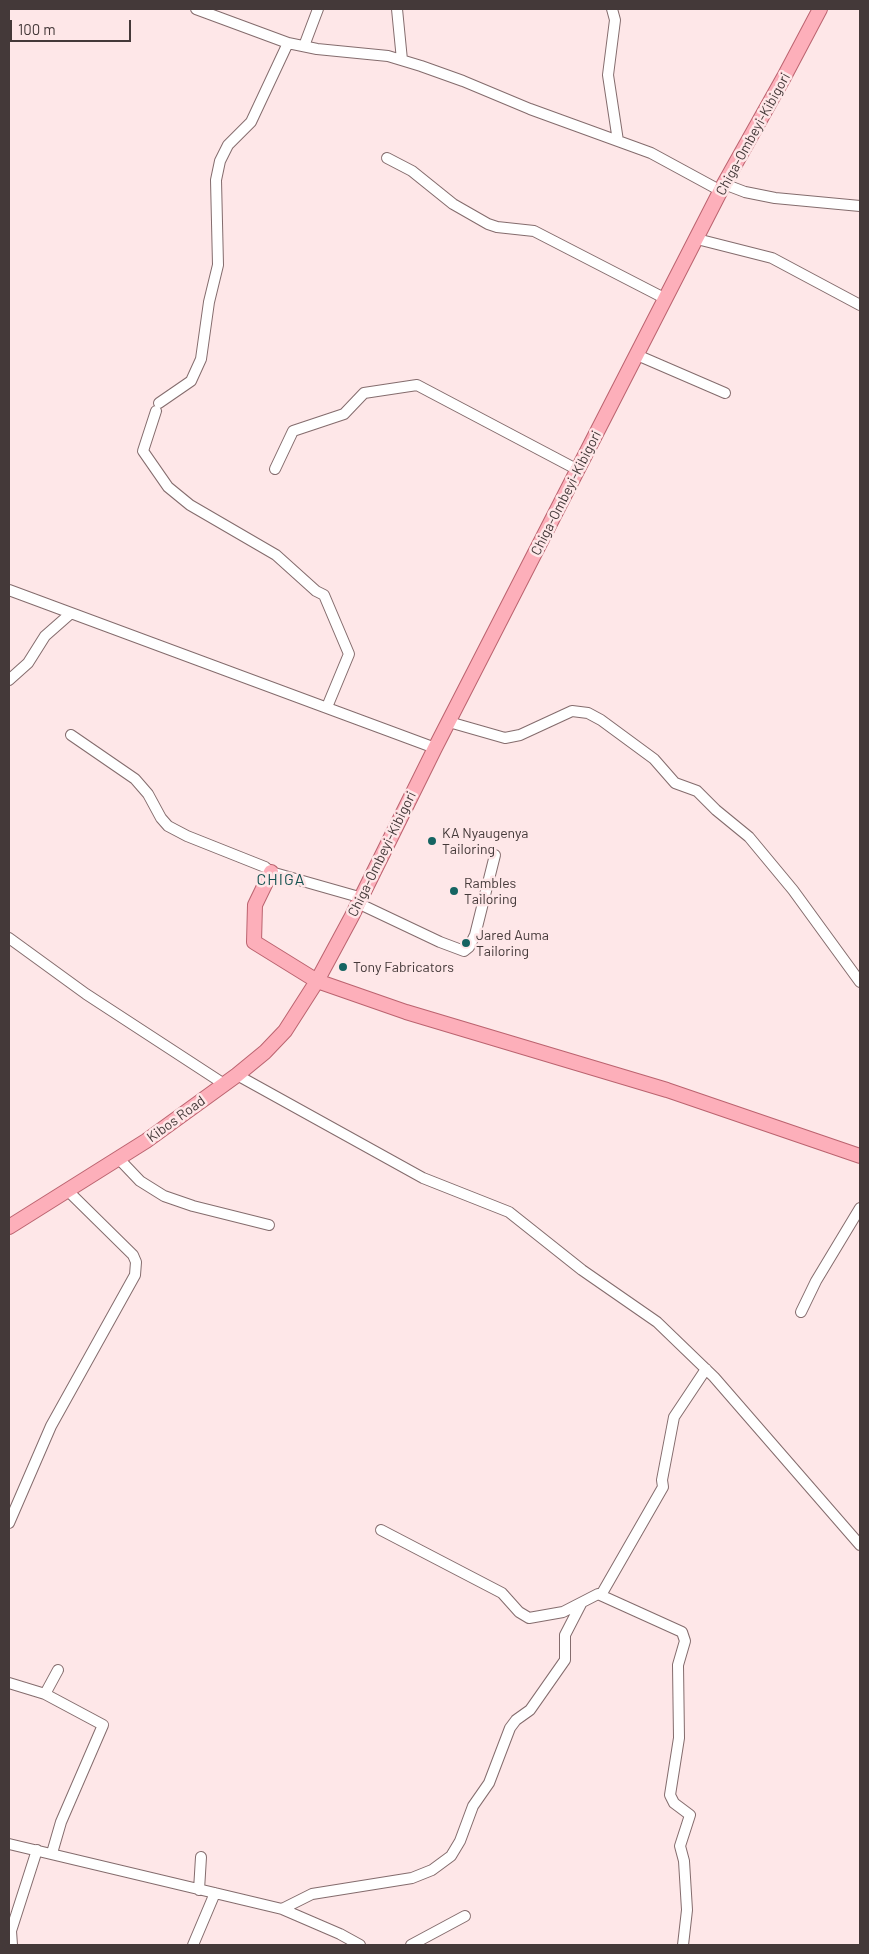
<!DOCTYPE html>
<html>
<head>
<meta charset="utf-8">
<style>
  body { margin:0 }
  #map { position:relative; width:869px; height:1954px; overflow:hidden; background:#fee7e8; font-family:Barlow,sans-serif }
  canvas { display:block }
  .frame { position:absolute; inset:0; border:10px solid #443939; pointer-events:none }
  .scale { position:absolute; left:10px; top:20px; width:121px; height:22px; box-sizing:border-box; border:2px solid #443939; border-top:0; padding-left:6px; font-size:15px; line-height:18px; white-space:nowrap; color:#443939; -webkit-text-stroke:4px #fee7e8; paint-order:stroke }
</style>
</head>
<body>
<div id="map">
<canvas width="869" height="1954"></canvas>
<div class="frame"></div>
<div class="scale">100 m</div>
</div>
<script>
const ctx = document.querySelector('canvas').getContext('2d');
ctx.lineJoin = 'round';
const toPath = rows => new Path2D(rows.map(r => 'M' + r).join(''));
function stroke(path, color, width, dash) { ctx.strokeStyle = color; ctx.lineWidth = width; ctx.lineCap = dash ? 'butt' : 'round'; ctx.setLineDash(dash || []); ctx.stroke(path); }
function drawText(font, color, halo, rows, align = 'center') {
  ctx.font = font + ' Barlow,sans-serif'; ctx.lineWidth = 5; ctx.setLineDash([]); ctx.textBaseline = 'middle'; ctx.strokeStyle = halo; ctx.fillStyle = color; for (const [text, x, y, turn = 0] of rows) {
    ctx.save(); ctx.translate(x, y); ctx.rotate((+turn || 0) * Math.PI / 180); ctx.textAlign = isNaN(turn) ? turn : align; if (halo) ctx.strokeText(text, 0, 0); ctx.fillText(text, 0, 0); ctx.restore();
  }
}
const minor = toPath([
  [196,9,288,43,317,49,388,56,421,66,463,81,530,109,651,153,721,191],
  [397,9,402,60],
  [612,9,615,20,608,75,618,141],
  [304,46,318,9],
  [387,158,412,171,453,204,488,224,497,227,534,231,666,299],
  [724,184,745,192,775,198,860,206],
  [697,239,772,258,860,305],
  [637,355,725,393],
  [159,403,191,381,201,359,209,302,218,265,216,180,220,161,228,145,251,122,288,43],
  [156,411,143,451,168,487,190,505,276,555,316,591,324,595,349,654,327,707],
  [275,469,293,431,344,414,364,393,417,385,578,470],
  [9,590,435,748],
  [9,680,28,663,45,636,70,614],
  [449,722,505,738,520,735,572,711,588,713,601,720,654,759,675,783,697,791,716,810,749,837,793,890,860,982],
  [71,735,135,779,148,794,161,818,168,826,187,836,265,867,271,872,359,897,364,906,440,942,464,951,469,947,475,935,495,855],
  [9,938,86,994,224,1084],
  [237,1075,423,1178,509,1212,582,1270,657,1322,714,1377,860,1545],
  [119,1159,140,1181,164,1196,193,1206,269,1225],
  [801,1312,816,1281,860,1208],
  [9,1523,51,1426,135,1275,136,1262,133,1255,67,1190],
  [381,1530,502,1593,519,1612,529,1618,563,1612,598,1594,682,1632,685,1641,678,1665,679,1738,670,1795,674,1803,690,1815,680,1846,684,1861,687,1910,683,1945],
  [601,1595,663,1487,662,1480,674,1417,706,1369],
  [9,1683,45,1694,58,1670],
  [45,1694,103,1725,61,1822,52,1853],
  [9,1844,282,1909,340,1934,360,1945],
  [199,1890,201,1857],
  [282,1909,312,1894,412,1878,432,1870,451,1856,460,1841,473,1806,489,1783,510,1728,516,1720,530,1710,565,1660,565,1635,581,1604],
  [12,1945,11,1931,37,1850],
  [193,1945,215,1893],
  [411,1945,465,1916]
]);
const major = toPath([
  [271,872,255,905,254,942,317,981,406,1012,667,1090,860,1156],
  [9,1227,146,1141,237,1075,265,1052,285,1031,317,981,352,916,435,748,724,184,784,77,820,9]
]);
stroke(minor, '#846c6d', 12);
stroke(major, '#bb636f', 16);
stroke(minor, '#fff', 10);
stroke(major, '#fdafba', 14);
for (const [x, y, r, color] of [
  [432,841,5,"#156462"],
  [454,891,5,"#156462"],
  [466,943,5,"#156462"],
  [343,967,5,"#156462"]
]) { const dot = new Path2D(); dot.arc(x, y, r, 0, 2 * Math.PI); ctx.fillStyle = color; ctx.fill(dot); stroke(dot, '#fee7e8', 2); }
drawText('14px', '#443939', '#fee7e8', [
  ["Chiga-Ombeyi-Kibigori",753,134,-61],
  ["Chiga-Ombeyi-Kibigori",566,493,-63],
  ["Chiga-Ombeyi-Kibigori",382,854,-64],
  ["Kibos Road",176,1119,-36]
]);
drawText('14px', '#443939', '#fee7e8', [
  ["KA Nyaugenya",442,833],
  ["Tailoring",442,849],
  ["Rambles",464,883],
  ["Tailoring",464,899],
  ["Jared Auma",476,935],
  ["Tailoring",476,951],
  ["Tony Fabricators",353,967]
], 'left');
ctx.letterSpacing = '1px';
drawText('16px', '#165352', '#fee7e8', [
  ["CHIGA",281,880]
]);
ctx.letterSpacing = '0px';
</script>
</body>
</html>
